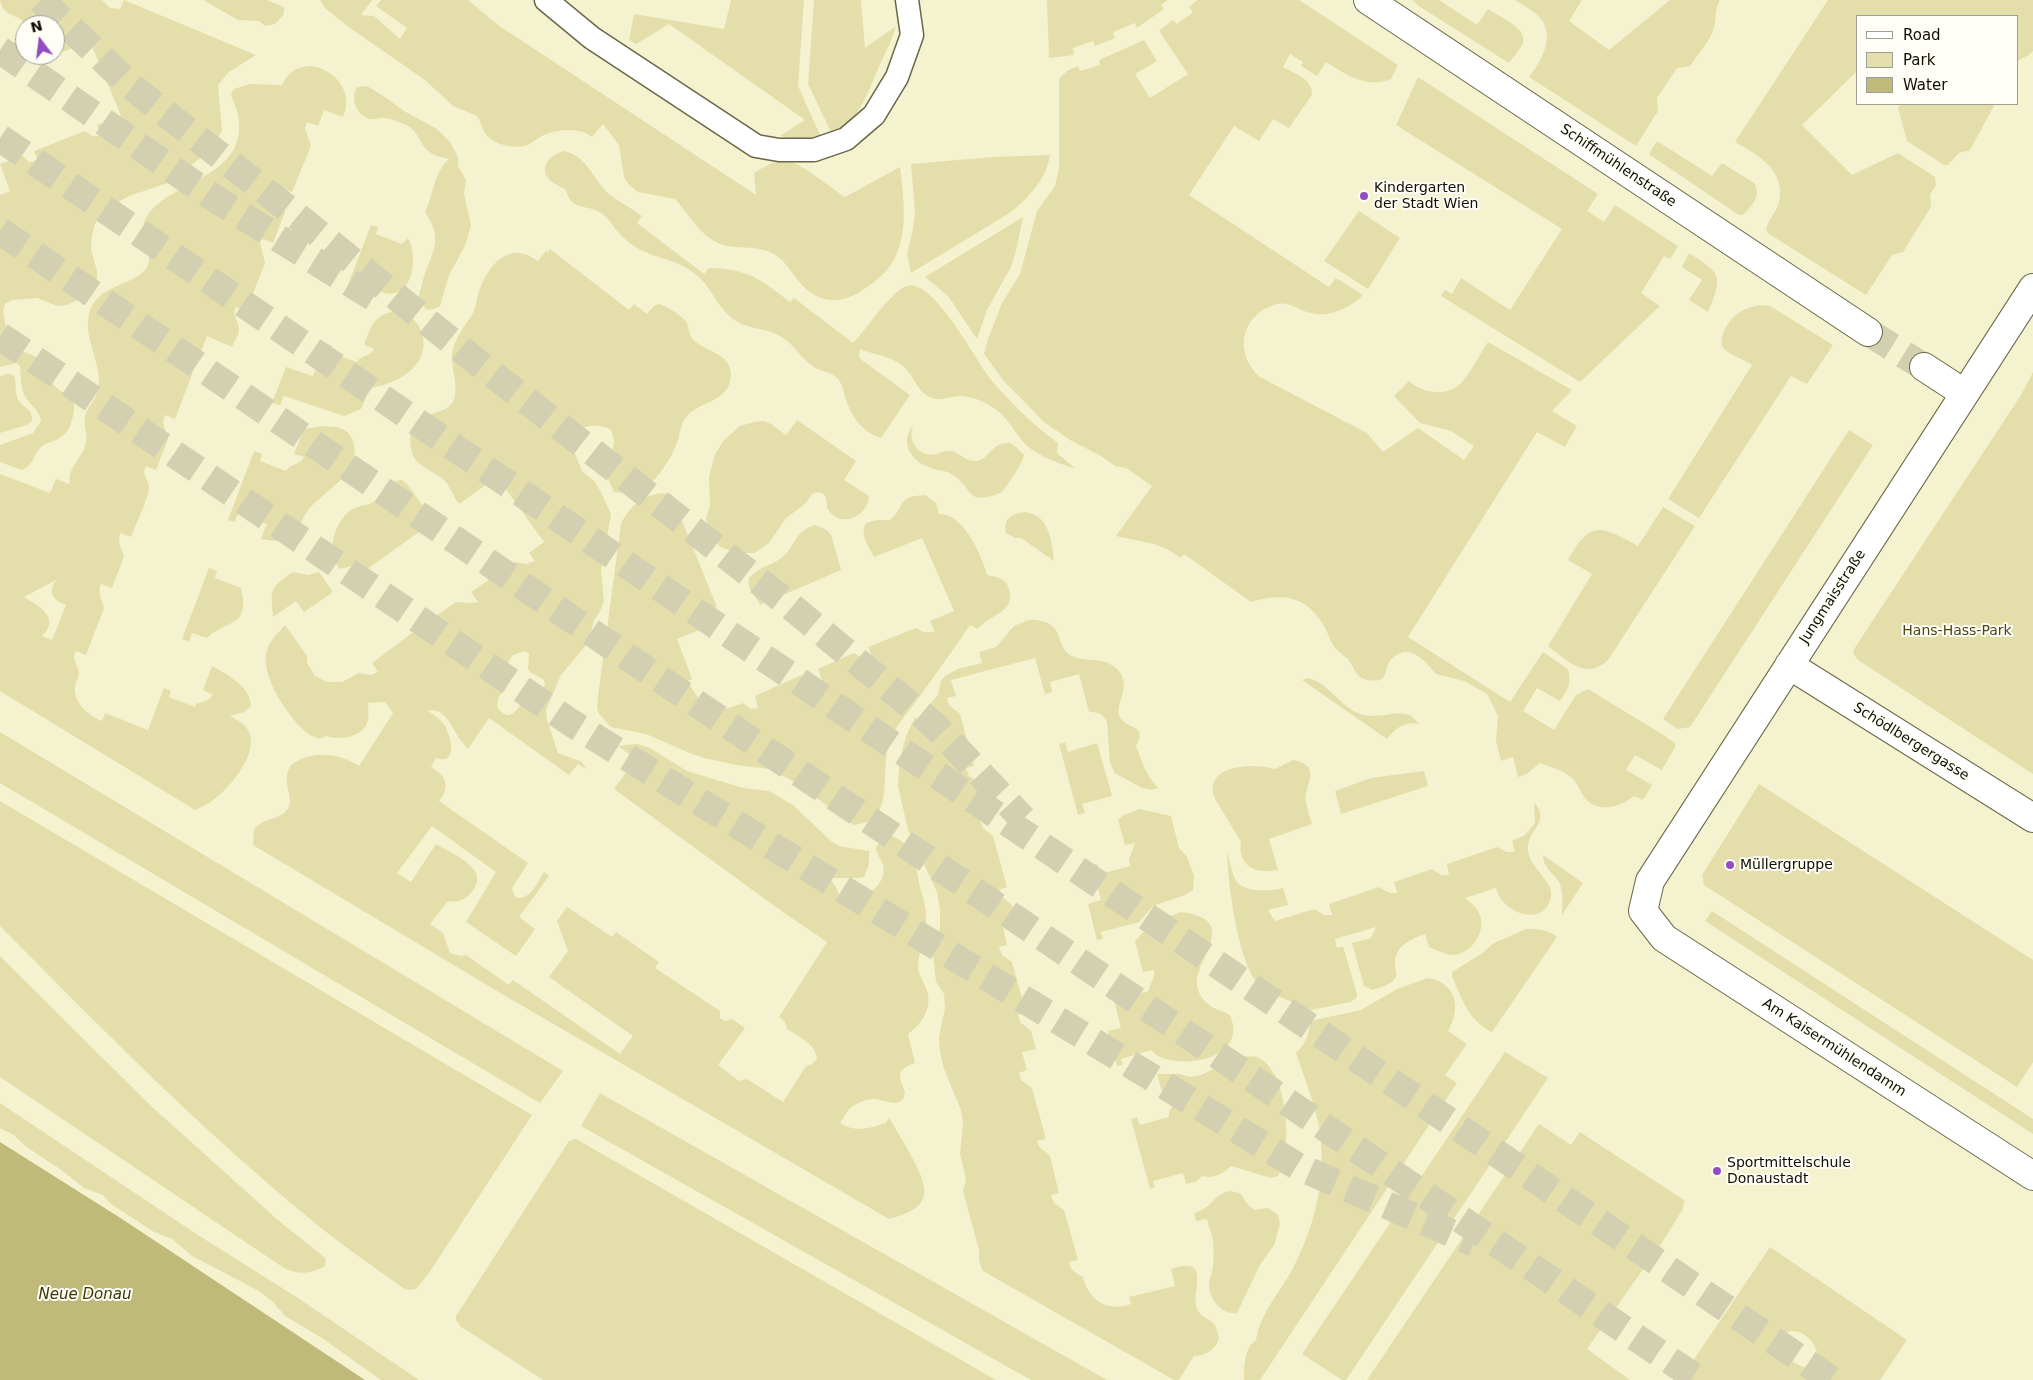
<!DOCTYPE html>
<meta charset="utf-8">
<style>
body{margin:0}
#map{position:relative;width:2033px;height:1380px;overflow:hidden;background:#f5f2cf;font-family:"DejaVu Sans",sans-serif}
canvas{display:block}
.legend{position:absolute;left:1856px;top:15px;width:162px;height:90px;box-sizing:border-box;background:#fefef7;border:1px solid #9e9e95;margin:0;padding:6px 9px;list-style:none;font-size:15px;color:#0f0e03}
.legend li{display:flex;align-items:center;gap:10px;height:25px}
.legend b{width:25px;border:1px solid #9e9e95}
.north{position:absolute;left:15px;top:15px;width:50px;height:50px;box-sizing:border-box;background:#fefef7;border:1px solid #9e9e95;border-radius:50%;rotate:345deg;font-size:14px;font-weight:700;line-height:20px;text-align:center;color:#0f0e03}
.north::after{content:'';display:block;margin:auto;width:18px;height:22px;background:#934dc0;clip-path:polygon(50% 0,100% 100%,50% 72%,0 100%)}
</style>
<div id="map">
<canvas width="2033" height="1380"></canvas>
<ul class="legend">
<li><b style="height:6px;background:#fff"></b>Road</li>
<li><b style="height:14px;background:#e4dfaa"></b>Park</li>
<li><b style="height:14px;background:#c0ba7a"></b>Water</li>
</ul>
<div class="north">N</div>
</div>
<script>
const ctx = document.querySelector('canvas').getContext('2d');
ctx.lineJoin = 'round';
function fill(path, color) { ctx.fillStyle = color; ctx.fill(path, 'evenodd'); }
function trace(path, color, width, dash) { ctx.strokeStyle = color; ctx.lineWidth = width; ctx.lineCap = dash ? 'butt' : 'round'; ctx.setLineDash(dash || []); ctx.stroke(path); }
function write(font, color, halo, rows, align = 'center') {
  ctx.font = font + ' "DejaVu Sans",sans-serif'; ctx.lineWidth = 4; ctx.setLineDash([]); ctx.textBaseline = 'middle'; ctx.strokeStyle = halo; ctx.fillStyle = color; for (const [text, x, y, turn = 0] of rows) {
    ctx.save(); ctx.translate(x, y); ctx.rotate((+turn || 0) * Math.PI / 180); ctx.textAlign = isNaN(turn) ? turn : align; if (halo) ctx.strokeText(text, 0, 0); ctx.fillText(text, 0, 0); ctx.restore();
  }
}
const green = new Path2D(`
 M0,0H102L110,8L120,9L124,0L256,55L229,72L218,85L222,131L212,148L171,182L129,196L104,210L95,224L92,235L91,249L97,271V279L90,288L78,300L67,305L57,306L37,298L12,300L5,304L3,311L6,327L4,335L0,337V195L10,191L0,164L23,156L29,162L38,161L34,151L85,131L92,136H101L97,125L121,116L90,41L39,61L37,55H55V25H26C17,12 4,19 0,0Z
 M203,0H267L284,7V14L275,24L265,26L259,21L238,20Z
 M320,0H372L361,15L374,16L400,39L407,28L376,6L381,0H468L498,25L756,195L754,173C765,166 774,160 788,161C799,162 834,190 845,197L900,167C904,200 910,242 887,270C881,277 872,284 864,289C853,298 835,303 821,298C795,288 792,263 772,253C759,247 748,248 735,247C704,245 693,219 675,199L638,192L629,185L624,177L619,145L603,124L592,137C580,127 558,129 544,135C537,138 532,144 524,146C512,149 492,144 485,133C482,128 480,121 477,116L453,106L425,80L347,26L325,8Z
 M731,0H804L798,86L821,137L791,139L780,136L805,120L669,24L636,44L629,40L634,14L724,29Z
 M814,0H861L865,48L896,26C892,41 884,55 878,69C865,98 861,118 832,134L808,84Z
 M1047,0H1168L1161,5L1164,9L1137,28L1135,23L1113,32L1115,38L1095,46L1093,41L1073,48L1074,55L1049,58Z
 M1197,0H1299L1398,65L1391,79C1367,89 1346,75 1326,62L1317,76L1301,66L1303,62L1290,54L1283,67C1295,74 1313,79 1312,95L1289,128L1273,119L1259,141L1234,126L1189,195L1329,287L1336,278L1363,295C1350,308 1329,318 1310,313C1297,310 1289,300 1274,305C1240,315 1234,355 1260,377L1367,433L1383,452L1418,428L1464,460L1474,446L1451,431L1420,423L1394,396L1409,381C1423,394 1449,397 1462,382C1472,370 1480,354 1488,342L1572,390L1552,411L1577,426L1565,447L1537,432L1408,637L1510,702L1543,652L1568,669C1572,682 1568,690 1560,701L1537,688L1523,711L1554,730L1576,695L1588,689L1665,736L1675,743V747L1662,770L1635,755L1626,770L1652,785L1643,800L1634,796C1621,807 1598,814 1585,798C1580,792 1578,783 1572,778C1563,770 1551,767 1540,763L1527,774L1518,777L1513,757L1501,761L1496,741L1498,716L1487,694L1464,681L1436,674C1425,660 1407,640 1390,661C1386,666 1387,673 1383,678C1379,682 1369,681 1364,679C1354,675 1354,666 1348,659C1343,655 1338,652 1334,646C1329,640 1328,632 1324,626C1306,595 1282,593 1251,602L1184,554L1181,558L1167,549L1154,544L1116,536L1152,486L1126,468L1115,466L1101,456L1070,440L1044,422L1003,380L984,354L988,339L1002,303L1020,274L1037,211L1055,186L1059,168V79L1067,71L1078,66L1080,71L1100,65L1099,60L1144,40L1157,61L1135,74L1150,98L1188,74L1159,31L1173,20L1177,24L1193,12L1189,7Z
 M1413,0H1439L1477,25L1488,9C1498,16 1528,28 1523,43C1520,50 1513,57 1509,63L1417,5Z
 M1515,0H1582L1569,21L1609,50L1670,0H1720C1714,9 1717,18 1714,28C1710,41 1698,54 1690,66L1677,68L1657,98L1658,111L1636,146L1529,77C1541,62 1555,37 1541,19C1534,11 1523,5 1515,0Z
 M1828,0H2033V51C2029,57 2021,57 2017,62V16H1857V71L1802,125L1852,175L1898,153L1935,177L1936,185L1930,195L1931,207L1903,252L1892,255L1866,295L1769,234L1766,230C1768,219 1777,212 1779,202C1786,170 1758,155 1735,142Z
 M311,66C336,70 354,92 343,117L324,110L318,126L307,122L305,128L311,146L292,192L281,188L280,194L285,212L273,243L262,239L260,242L265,263L246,311L236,307C231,316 240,321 239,331C238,336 234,342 232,347L207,336L201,352L190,348L189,358L193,372L175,419L165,415C160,424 167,430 168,439L156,470L146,466C141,475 149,479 149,488C148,499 135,526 131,537L121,533C116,542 122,548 124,557L112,588L101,584C97,592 102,599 104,608L86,655L76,651C71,660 79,665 79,674C79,678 76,681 75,685C72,702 89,716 102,721L105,713L148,730L164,688L171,691L169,697L195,707L196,704L208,700L213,695L203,690L212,666C227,674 251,687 251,706L244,712L230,716C237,720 244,723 248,730C261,752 229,789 212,801C207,805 200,807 195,810L0,691V474L50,493L56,479L70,484C67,467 82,459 86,443C88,434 83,426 85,417C86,409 94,402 97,393C106,365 79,337 91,308C101,286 127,286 143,272C161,257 133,238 147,216C171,180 242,179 239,123C239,113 234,104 231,94L234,89L250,84L282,85C289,71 296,67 311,66ZM56,580C48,593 52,600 66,605L52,640L42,636C61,618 39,606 24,597Z
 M1418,77L1598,194L1587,211L1604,222L1615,205L1678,246L1670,259L1664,256L1641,293L1660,306L1580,382L1441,296L1445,290L1452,294L1461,278L1510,310L1562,229L1396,125Z
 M367,86L385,97L404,111L437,129L450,142L458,157V166L466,180L464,194L471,225L465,246L449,275L440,306L434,309L427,310L419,300C418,294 421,290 422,284C429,255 446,242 425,212C434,194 433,173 449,159C441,157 433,156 427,150C419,143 418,131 408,126C402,123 392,119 385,118C380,117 376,120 370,119C356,115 350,99 357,87Z
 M1901,104H1995L1970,150L1959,153L1948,165H1944L1907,141L1898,108Z
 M1657,141L1712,176L1722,163L1754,183C1762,195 1752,206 1743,215H1739L1650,155V152Z
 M563,151C586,154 593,180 610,195C620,203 632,208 642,216L637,223L704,274L709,268C749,269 760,279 790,302L794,298L853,343C866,330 891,291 907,286C933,277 977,363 992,381C1012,404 1033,425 1058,443L1057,453L1076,469C1056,462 1034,456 1020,438C1011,426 1005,415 992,407C983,401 971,396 960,396C950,396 939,402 930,397C917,392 913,374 903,366C891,356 874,355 860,349L859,358L910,395L881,438C862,432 851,416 845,397C843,390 842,382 836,377C829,371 819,371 812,366C799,356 792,341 776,334C763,328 748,329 736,321C717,309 712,286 694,273C678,260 657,259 639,249C632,245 624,239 618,232C612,225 609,218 601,213C585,203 572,212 566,190C560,186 553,184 548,178C539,166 552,154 563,151Z
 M1050,155C1046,180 1028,199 1008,214L911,273L907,254L913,229L915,212L911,164L993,157Z
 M1359,211L1400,238L1368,289L1324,261Z
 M1023,217L1016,251L1011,267L987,310L977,339L948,296L925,277Z
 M371,225L378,227L376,234L402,244L408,238C420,260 411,305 379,291L376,296L354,288L350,297L344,295Z
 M550,249L629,310L634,304L647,314L654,306L659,304C668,307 682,315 687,323C689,328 689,334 692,338C703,352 732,352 731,376C729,402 701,401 688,415C681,421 680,434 677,443C673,456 654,485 641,491C633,494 623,493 614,492C612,487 608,480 607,474C604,457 621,448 610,429C600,425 592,425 582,428L574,451L582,471L595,482L601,492L611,514L610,520L601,571L604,601L600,611L594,621L587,644L561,675L546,710L547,720L558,753L582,762L586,769L578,764L569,775L489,718L468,749C464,744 459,739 456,733C448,720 444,709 427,710C432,714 439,718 443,723C450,732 460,766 436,758L431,767C446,776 451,786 439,801L528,863L512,888L514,895L517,898C531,899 537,883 544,872L549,876L519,917L535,929L516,956L466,922L496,872L432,826L397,873L411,882L436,844C453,855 495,869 469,895C462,901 457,903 448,901L430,924L443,933L450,953L461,956L466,955L509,985L513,980L620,1054L633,1036L549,977L568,951L557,921L567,907L612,937L616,932L659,962L655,968L720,1011V1018L725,1021L732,1019L745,1028L718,1065L739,1081L747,1079L783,1102L806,1066L812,1064L817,1059C815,1043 799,1037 787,1029L785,1022L779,1017L827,942L780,910L614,789L636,759L618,746L637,744L650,748L687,771L743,788L769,791L793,805L832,842L839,846L869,851V864L864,877L857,878H830L837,889L840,900L845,904C861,899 888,887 883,865C881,859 876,854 876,847L881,839L892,836C914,844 916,867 920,887C923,898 927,909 926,921C925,936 919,951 918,966C918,974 923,981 926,988C934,1006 922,1024 908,1034L915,1063C895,1070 899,1076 905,1092C903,1111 885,1099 873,1099C867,1099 860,1102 854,1105C848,1108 844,1118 840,1123C854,1133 871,1128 886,1123L889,1118C898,1132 906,1146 914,1161C932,1195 928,1209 889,1219L502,994L253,845L254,829C264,818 277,820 285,812C295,803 287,792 287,782C286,776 288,771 290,766C310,749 339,753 359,766L393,713L385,702L368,703C368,709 370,717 367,723C362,737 339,741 327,736L320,739C315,737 310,736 306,732C288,717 259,675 267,650C270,640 278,633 285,625L307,656V663L315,676L327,682H342L359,673L371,675L378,672L372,663L412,633L434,632L426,623L456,602L470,603L478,602L471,592L515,562L526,564L535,561L529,553L544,542L497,477L459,504C452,495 450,485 443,479C431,469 413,466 411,448C405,406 448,420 454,399C458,385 452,372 452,358C452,341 465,326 473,313C476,307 477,298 479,291C489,264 509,240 538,261L546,251L548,252ZM525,651L529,654L528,669L530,672L544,680L545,685C541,693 537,692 530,696C519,702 512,728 497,707L499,696C518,682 499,671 513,655Z
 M1689,253C1722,274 1723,276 1708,312L1689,300L1702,280L1682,267Z
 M1759,305L1770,306L1833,345L1807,384L1791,376L1699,518L1668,499L1752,365C1745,360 1729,354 1724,349C1716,339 1729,320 1737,314C1744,309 1751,307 1759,305Z
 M399,311C420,316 431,344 418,362C407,378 387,385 370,388L361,409L344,416L284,396L280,405L272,403L286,367L313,376L326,343L332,346L331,353L357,362C360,355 370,357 374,349L364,345C372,325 374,313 399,311Z
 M15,350C29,352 46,359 50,374C52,380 52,384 57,388C62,393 69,395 74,399C75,412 72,431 60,438C54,442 47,442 42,446C33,454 34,465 22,470L0,462V445L33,433L41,421C39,410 32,407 26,398C20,389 21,377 20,366L16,363L0,367V352Z
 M2033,372V774L1858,660L1853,653L1854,649L2021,395Z
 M8,373L14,376C17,384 14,394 19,401C26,409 32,408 32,421L27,425L0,433V377Z
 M797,420L856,461L844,480L869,496C869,511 850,525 836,517C832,515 829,511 827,508C827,497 825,491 813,493L805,504L786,518L769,543L754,553H738L720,547L709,533L706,518L710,505L709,477L715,454L724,440L740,426L754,422L764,421L771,424L786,435Z
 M914,424C906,439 918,458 936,454C941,453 945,450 951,451C960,453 966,462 976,461C990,459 991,442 1010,443L1016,447L1024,455C1023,463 1008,484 1002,492C966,507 975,490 953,475C947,470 938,471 931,468C910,461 899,442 914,424Z
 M323,426C335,427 346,426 352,439C365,470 327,489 309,509C301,518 299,533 288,539C280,543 269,540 261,539L267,524L238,513L235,522L228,520L254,451L262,454L260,461L286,471C290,463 300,466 304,457L294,454L304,429Z
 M1849,430L1873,445L1694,721L1690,727L1678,729L1663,719Z
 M402,480L407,484L434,521L359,575L352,566L340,569C325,552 334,523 351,510C358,505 368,506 376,501C387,494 386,481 402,480Z
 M661,493L671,494L717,607L709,610L715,624L677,639L692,679L688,681C701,707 713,716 743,703L751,709L758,708L755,696L804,674L814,681H822L818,669L854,653L864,659H873L868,647L916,628L923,632H935L930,621L954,611L922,538L874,557C869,546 859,535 866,523L877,520H890C907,506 894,497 925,495L936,503L939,514C963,512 982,556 987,575C997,577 1006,578 1009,589C1016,613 989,614 978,629L970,625C953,650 935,675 917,700C907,714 894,727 889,744C879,775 897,821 854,825L793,781L769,769L736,765L704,758L692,754L646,734L611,727L599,714L597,708L598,696L621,524C629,506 641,497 661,493Z
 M1663,507L1695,526L1608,660C1586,681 1566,660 1548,646L1592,574L1568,560C1591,518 1602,527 1638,546Z
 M1025,512C1029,513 1034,514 1037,516C1050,524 1053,547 1054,561L1021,538H1015L1006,533C1003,518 1012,514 1025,512Z
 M815,525L827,530L831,535L841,570L760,605C756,595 746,590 749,578C758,567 774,565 784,556C796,544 795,531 815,525Z
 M209,568L217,571L215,578L241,588C250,629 228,618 207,638L192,633L189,642L182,639Z
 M293,572L308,575L319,572L333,592L304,612L296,601L273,617C271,589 268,589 293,572Z
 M1029,620C1068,619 1053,647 1072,656C1087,663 1109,655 1121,674C1131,691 1110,709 1123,721C1128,726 1134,726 1139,731L1140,737L1136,746C1142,762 1146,775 1158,788L1152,790L1142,788L1115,773L1110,763L1107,722C1103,714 1098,712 1089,712L1079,674L1050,682L1052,692L1045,694L1035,658L951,680L956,696L947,698C949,708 954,708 960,714L974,766L966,768L969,776L979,783L988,818L980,821L983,828L993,836L1007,887L999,890L1002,897L1012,905L1017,923L1003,927L1007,945L999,947L1002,955L1012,962L1026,1013L1018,1015L1020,1022L1031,1031L1036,1049L1022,1052L1027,1070L1019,1073L1021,1080L1032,1088L1046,1139L1037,1141C1039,1150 1045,1150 1050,1156L1059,1193L1051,1195L1054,1203L1064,1210L1078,1260L1069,1262C1071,1271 1076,1273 1083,1277C1089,1301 1107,1312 1131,1304L1129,1297L1175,1286L1171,1269C1215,1254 1188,1296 1198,1311C1207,1323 1215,1316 1219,1338C1216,1349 1206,1356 1194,1356L1179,1380H1174L983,1271L979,1261V1250L963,1191L966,1179L960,1154L963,1123L961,1110L944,1069L940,1052L939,1037L945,1008L944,994L936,982L933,955L940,927V910L937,892L908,830L898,786L899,768L902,751L906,736L915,717L926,724L925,713L928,706L938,695L941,680L945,676L958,669L982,663L979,652L996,647L1014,626Z
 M1308,678C1330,683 1339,707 1361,714C1377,720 1398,709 1411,716C1414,718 1417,722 1419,724C1405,721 1396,728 1387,739L1302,680Z
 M0,732L563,1071L540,1103L0,783Z
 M1065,742L1068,752L1097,743L1112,796L1082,804L1085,813L1078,815L1059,744Z
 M1293,760C1324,766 1304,785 1306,801C1307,809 1310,817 1312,824L1269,839L1278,870C1257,874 1237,867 1241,842L1215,799C1201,765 1253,762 1275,769Z
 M1424,771L1428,786L1341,814L1335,791L1371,778Z
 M1759,784L2033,960V1062L2017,1087L1704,885L1702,875Z
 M0,801L532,1115L429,1273L416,1289L408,1290L403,1288C374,1267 343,1246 315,1223C203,1132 101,1028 0,926Z
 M1534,802C1552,823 1526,830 1528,850C1530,869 1554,881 1551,897C1545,928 1502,914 1496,888L1465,898C1472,903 1479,909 1481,919C1484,936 1469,955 1452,955C1444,954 1436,950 1429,947L1425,934C1410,939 1394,947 1395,965C1395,969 1397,973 1396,977C1392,985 1379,988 1372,990L1364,986L1352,943L1371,938L1376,927L1335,939L1337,948L1343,946L1357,994V997L1351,1002L1311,1010L1263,990C1238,969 1228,884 1227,852C1230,860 1232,876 1237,882C1247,893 1271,891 1283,888L1288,905L1268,910L1275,921L1314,909L1324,915H1332L1329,904L1379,887L1390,893H1397L1394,882L1432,869L1442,875H1449L1447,864L1497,847L1507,852H1515L1512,841L1525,835L1535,823Z
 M1140,809L1171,816L1179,848L1187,857L1194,876L1193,890L1185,895L1153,906L1139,922L1101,932L1103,939L1097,940L1088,904L1101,900L1092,865L1097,864L1100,874L1130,866L1129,859L1135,843L1125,845L1118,820L1124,815Z
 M1543,855L1583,883L1562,915C1562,904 1564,892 1559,882C1553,872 1543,868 1543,855Z
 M1712,911L2033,1119V1134L1705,921Z
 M1181,912C1236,919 1203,950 1197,979C1196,986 1199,995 1204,1000C1211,1009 1221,1010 1230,1015C1248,1057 1189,1069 1160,1057C1157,1056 1154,1053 1151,1050L1121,1059L1123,1065L1117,1066L1108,1031L1121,1028L1112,992L1117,990L1119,999L1149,991C1149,983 1156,977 1154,970L1143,972L1135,941L1152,923Z
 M1526,929C1538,929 1547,929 1557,937L1492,1032C1467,1020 1463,999 1452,977V972L1481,954L1494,943Z
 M0,956L150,1105L279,1221L323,1256L326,1259L325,1266C311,1274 299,1275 284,1268L0,1077Z
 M1428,978C1457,983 1461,1009 1448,1031L1467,1044L1445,1075L1457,1083L1260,1380H1244C1244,1367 1244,1348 1256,1340C1260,1313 1282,1290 1294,1266C1316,1224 1327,1173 1319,1126C1314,1101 1304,1077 1296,1053C1305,1045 1310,1033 1310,1021L1361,1010L1397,989Z
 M1505,1052L1548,1078L1346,1380H1342L1302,1354Z
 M1245,1056C1249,1057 1253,1056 1257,1057C1289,1070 1293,1151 1278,1176L1271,1178L1231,1166C1223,1174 1214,1179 1202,1176L1197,1181L1186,1184L1183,1173L1153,1181L1155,1187L1150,1189L1131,1119L1137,1117L1140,1125L1169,1117V1112L1175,1102L1174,1097L1164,1099L1157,1074H1179L1190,1077L1201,1075L1234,1059Z
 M600,1093L1107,1380H1031L581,1126Z
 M0,1103L198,1235L298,1298L419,1380H381L322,1338L285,1316L273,1302L259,1291L192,1256L172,1239L154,1232L111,1204L103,1195L84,1188L60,1169L25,1146L14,1135L0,1128Z
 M1539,1124L1571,1145L1580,1132L1684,1200L1683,1209L1663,1241L1587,1349L1630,1380H1367Z
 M576,1139L996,1380H543L460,1326L456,1320V1316L569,1141Z
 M1229,1191L1240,1193L1248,1205L1255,1210L1268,1208L1278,1215L1280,1224L1274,1245L1260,1265L1237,1313C1221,1315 1209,1299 1209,1283C1209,1280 1211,1276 1212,1272C1214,1262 1214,1251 1213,1241C1212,1233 1208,1226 1207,1219L1196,1221L1194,1213C1213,1208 1212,1195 1229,1191Z
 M1770,1247L1907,1340L1880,1380H1680ZM1791,1331C1809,1331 1822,1350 1817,1368C1806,1372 1784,1358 1778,1348C1776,1344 1777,1340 1778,1336Z`);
const water = new Path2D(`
 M0,1142L122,1219L365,1380H0Z`);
const minorTunnel = new Path2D(`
 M1868,332L1924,367`);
const motorwayTunnel = new Path2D(`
 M41,0L132,87L292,212L477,362L782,599L934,725L1023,819
 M0,50L214,198L376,299
 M0,138L677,599L1832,1380
 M0,231L635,662L1699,1380
 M0,336L570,722L695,799L1297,1166L1474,1243`);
const service = new Path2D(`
 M546,0L592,38L756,146L779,150H814L846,139L874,115L897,77L912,35L907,0`);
const minor = new Path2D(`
 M1368,0L1868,332
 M2033,288L1650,881L1643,911L1664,938L2033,1176
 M1924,367L1964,393
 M1789,665L2033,818`);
const markers = [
 [1364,196,5,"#934dc0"],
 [1730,865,5,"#934dc0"],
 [1717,1171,5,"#934dc0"]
];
const streetNames = [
 ["Schiffmühlenstraße",1618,166,34],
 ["Jungmaisstraße",1833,597,-57],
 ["Schödlbergergasse",1911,742,32],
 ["Am Kaisermühlendamm",1834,1048,33]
];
const poiNames = [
 ["Kindergarten",1374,188],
 ["der Stadt Wien",1374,204],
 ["Müllergruppe",1740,865],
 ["Sportmittelschule",1727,1163],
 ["Donaustadt",1727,1179]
];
const parkNames = [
 ["Hans-Hass-Park",1957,631]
];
const waterNames = [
 ["Neue Donau",85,1295]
];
fill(green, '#e4dfaa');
fill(water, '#c0ba7a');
trace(minorTunnel, '#d2d0b0', 28, [28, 14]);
trace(motorwayTunnel, '#d2d0b0', 28, [28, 14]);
trace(service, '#6a6747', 25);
trace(minor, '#6a6747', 30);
trace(service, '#fff', 22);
trace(minor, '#fff', 28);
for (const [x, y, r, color] of markers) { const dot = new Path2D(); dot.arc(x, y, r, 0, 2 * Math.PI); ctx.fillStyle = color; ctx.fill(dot); trace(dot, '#fefef7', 2); }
write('14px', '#0f0e03', '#fefef7', streetNames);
write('14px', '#0f0e03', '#fefef7', poiNames, 'left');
write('14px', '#4c4615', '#fefef7', parkNames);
write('italic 15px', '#3c3702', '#fefef7', waterNames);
</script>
